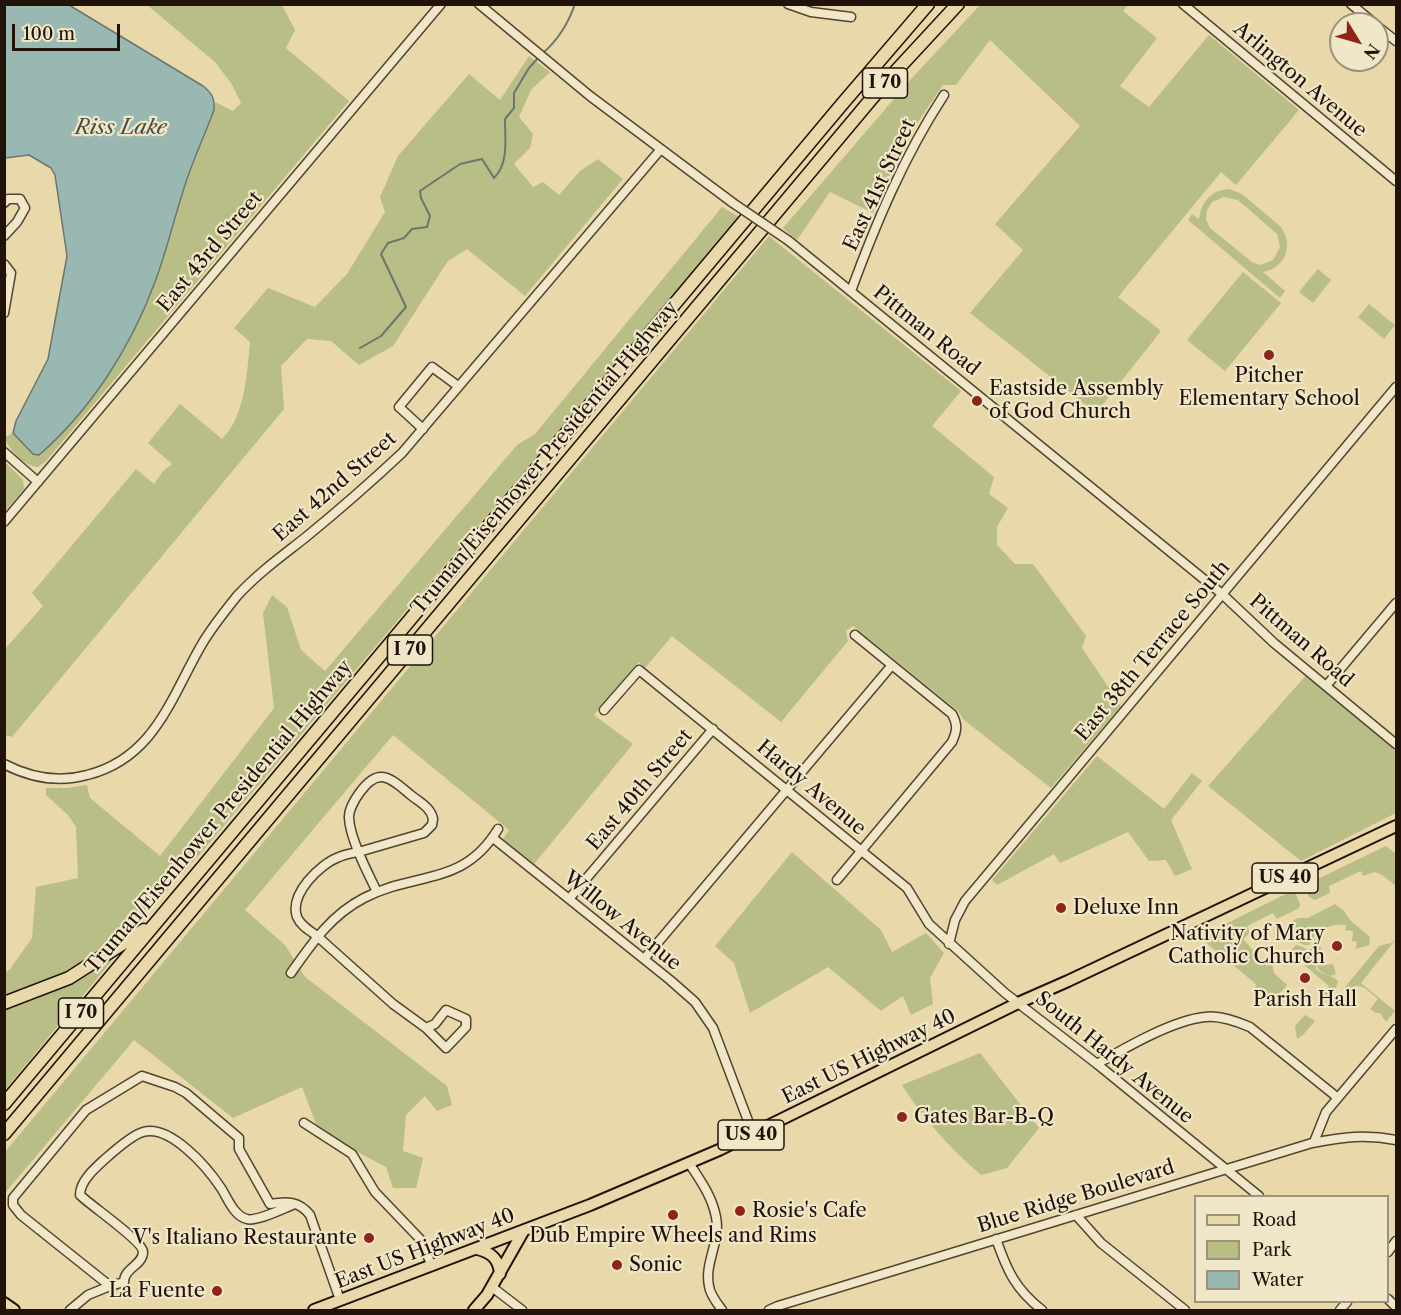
<!DOCTYPE html>
<style>
body{margin:0}
#map{position:relative;width:1401px;height:1315px;overflow:hidden;background:#e8d8aa;font-family:"Libre Caslon Text",serif}
canvas{display:block}
.frame{position:absolute;inset:0;border:6px solid #211309;pointer-events:none}
.legend{position:absolute;left:1194px;top:1195px;width:195px;height:108px;box-sizing:border-box;background:#f0e6c8;border:2px solid #9d927c;margin:0;padding:8px 10px;list-style:none;font-size:18px;color:#211309}
.legend li{display:flex;align-items:center;gap:12px;height:30px}
.legend b{width:30px;border:2px solid #9d927c}
.north{position:absolute;left:1329px;top:12px;width:60px;height:60px;box-sizing:border-box;background:#f0e6c8;border:2px solid #9d927c;border-radius:50%;rotate:127deg;font-size:16px;font-weight:700;line-height:24px;text-align:center;color:#211309}
.north::after{content:'';display:block;margin:auto;width:21px;height:27px;background:#8f2418;clip-path:polygon(50% 0,100% 100%,50% 72%,0 100%)}
.scale{position:absolute;left:12px;top:24px;width:108px;height:27px;box-sizing:border-box;border:3px solid #211309;border-top:0;padding-left:8px;font-size:18px;line-height:21px;white-space:nowrap;color:#211309;-webkit-text-stroke:4px #f0e6c8;paint-order:stroke}
</style>
<div id="map">
<canvas width="1401" height="1315"></canvas>
<div class="frame"></div>
<ul class="legend">
<li><b style="height:8px;background:#e8d8aa"></b>Road</li>
<li><b style="height:16px;background:#b9be86"></b>Park</li>
<li><b style="height:16px;background:#9ab8b2"></b>Water</li>
</ul>
<div class="north">N</div>
<div class="scale">100 m</div>
</div>
<script>
const ctx = document.querySelector('canvas').getContext('2d');
ctx.lineJoin = 'round';
function fill(path, color) { ctx.fillStyle = color; ctx.fill(path, 'evenodd'); }
function trace(path, color, width, dash) { ctx.strokeStyle = color; ctx.lineWidth = width; ctx.lineCap = dash ? 'butt' : 'round'; ctx.setLineDash(dash || []); ctx.stroke(path); }
function write(font, color, halo, rows, align = 'center') {
  ctx.font = font + ' "Libre Caslon Text",serif'; ctx.lineWidth = 4.5; ctx.setLineDash([]); ctx.textBaseline = 'middle'; ctx.strokeStyle = halo; ctx.fillStyle = color; for (const [text, x, y, turn = 0] of rows) {
    ctx.save(); ctx.translate(x, y); ctx.rotate((+turn || 0) * Math.PI / 180); ctx.textAlign = isNaN(turn) ? turn : align; if (halo) ctx.strokeText(text, 0, 0); ctx.fillText(text, 0, 0); ctx.restore();
  }
}
const green = new Path2D(`
 M147,5H282L295,30L286,48L349,101L46,461L38,467C26,467 7,449 5,437L13,433L33,454L54,441L85,406L126,347L155,283L187,180L214,110L215,102L233,111L241,103L231,83L215,62Z
 M980,5H1128L1123,11L1157,38L1120,86L1149,107L1209,35L1299,110L1236,185L1221,172L1118,297L1161,331L1096,413L970,313L1023,250L995,224L1080,126L990,40L956,85H943L905,141L873,213L830,192L797,240L783,228L912,78Z
 M529,56L550,72L531,90L519,117L533,134L530,148L514,164L533,187L543,182L559,195L580,171L598,159L623,179L525,296L467,249L448,261L393,346L359,365L331,341L307,339L281,366L284,409L12,737L5,735V649L43,606L32,593L136,469L154,484L163,471L172,464L148,443L180,404L222,439C245,417 247,373 250,342L234,328L268,288L315,307L347,274L385,212L380,197L398,156L469,74L500,100Z
 M1229,189L1242,194L1281,227C1294,246 1285,268 1263,272L1285,291L1280,298L1188,220L1192,214L1199,219C1201,202 1211,190 1229,189ZM1224,197L1238,200L1277,234L1280,247L1273,260L1261,265L1252,262L1210,228L1206,219L1207,210L1212,202Z
 M722,207L739,217L201,853C174,882 148,915 117,940C84,966 44,982 5,996V973L10,969L32,938L36,887L78,878L76,827L68,815L46,795V788H67L87,785L90,798L160,856L274,708L263,613L272,595L287,607L301,650L325,671L517,445L535,434Z
 M769,236L961,391L932,426L994,477L989,494L1008,508L997,527V545L1015,564H1033L1086,636L1082,648L1121,706L1051,788L964,720L958,711L853,626L846,631L848,641L781,722L672,636L645,668L639,662L594,715L633,744L534,864L503,839L509,830L393,735L245,910L285,945L305,977L447,1086L452,1105L437,1111L425,1096L406,1115L403,1151L423,1158L416,1188H393L386,1167L346,1146L316,1124L302,1087L233,1118L134,1040L5,1193V1152Z
 M1318,269L1331,280L1313,303L1299,292Z
 M1243,272L1281,303L1225,371L1187,340Z
 M1369,304L1395,325L1384,339L1358,317Z
 M5,462L23,480L24,489L5,511Z
 M1309,672L1396,751V813L1301,861L1208,786Z
 M1097,756L1164,809L1192,773L1202,781L1171,820L1192,869L1175,876L1166,860L1149,861L1128,832L1060,863L1054,854L997,885L992,880Z
 M1386,846L1396,854V886L1382,875L1375,872L1363,876L1361,871L1329,886L1330,893L1315,900L1309,897L1303,886Z
 M792,852L881,930L892,952L926,933L944,953L930,978L933,1004L911,1015L903,996L881,1011L828,967L750,1013L734,963L715,946Z
 M1294,890L1300,904L1299,908L1277,919L1273,913L1247,926L1250,933L1243,939L1267,966L1272,962L1274,973L1287,985L1275,999L1255,987L1256,984L1199,937Z
 M1335,904L1344,911L1350,920L1370,937L1369,945L1356,949L1357,942L1352,941L1353,931L1345,930L1346,925C1329,923 1316,930 1309,945H1304L1296,941L1303,934L1291,922L1298,918H1308Z
 M1314,938L1322,950L1317,954L1326,965L1333,964L1336,974L1331,976C1323,974 1318,971 1316,963V969C1323,976 1333,975 1338,981L1335,991L1327,1001L1320,997L1329,986L1289,952L1296,945C1306,947 1312,953 1317,960V957L1310,950Z
 M1396,939L1361,983L1395,1011L1386,1022L1380,1013H1376L1370,1009L1378,999C1368,991 1360,980 1348,990L1345,987L1379,946L1391,943Z
 M114,958L5,1090V1008C44,996 79,980 114,958Z
 M1305,1015L1315,1021L1303,1035L1297,1039L1295,1026Z
 M980,1053L1039,1128L1007,1168L981,1175C952,1150 923,1119 902,1085Z`);
const water = new Path2D(`
 M4,5H69L203,86C212,93 215,99 214,110C205,134 194,158 186,182C175,215 167,250 155,282C131,347 91,410 39,455L33,454L13,433L16,421L48,359L67,256L55,175L51,168L29,155L5,158Z`);
const stream = new Path2D(`
 M543,53C558,40 568,24 575,4
 M360,348L381,336L406,307L381,254L388,243L404,238L412,229L427,227L430,216L421,198L420,191L460,164L482,159L494,178C509,164 505,138 505,119L514,108V93L529,68L539,57`);
const minor = new Path2D(`
 M479,4L590,96L733,203
 M788,4L811,12L851,17
 M1183,4L1396,181
 M1351,4L1375,24
 M1377,26L1396,41
 M4,203L8,199H20L25,208L17,222L4,236
 M789,241L1222,594L1274,643L1396,744
 M4,264L11,273L4,313
 M851,291C876,223 904,156 944,95
 M423,429L399,407L432,367L458,386
 M4,452L38,482
 M4,522L441,4
 M1326,686L1396,603
 M604,710L639,670L907,888L929,924L1005,993L1097,1064L1259,1196
 M4,764C31,778 58,783 87,775C155,758 171,697 202,644C212,627 225,611 237,596C258,573 282,556 306,537C339,510 371,482 402,453L661,149
 M493,838L670,980L695,1002L713,1028L753,1134
 M837,880L952,742C957,731 958,725 952,714L855,635
 M377,892C368,873 350,839 349,818C348,806 367,777 381,777C392,777 403,789 412,796C421,803 431,808 433,819L432,825L424,833C404,839 383,845 362,851C354,853 346,854 339,857C320,864 289,894 297,917C301,926 309,930 317,936L393,1004L426,1028L446,1048L466,1027V1019L446,1010L435,1024L426,1028
 M569,899L713,729
 M949,944L955,920L965,901L1396,387
 M644,959L892,665
 M291,973C312,943 331,915 364,898C416,871 463,887 498,829
 M1097,1064C1125,1048 1173,1020 1205,1017C1220,1015 1236,1021 1250,1027L1338,1098
 M304,1123L352,1154L375,1192L420,1239L432,1266
 M1314,1142L1326,1112L1396,1029
 M689,1163C700,1180 712,1196 716,1217C721,1241 704,1263 709,1286C710,1295 717,1303 722,1310
 M1076,1215L1101,1243L1185,1310
 M996,1239C1007,1270 1015,1289 1042,1310
 M1388,1252L1396,1241
 M110,1286L124,1282C124,1268 143,1265 143,1252C143,1241 91,1206 80,1195C80,1181 95,1168 105,1159C114,1151 132,1135 143,1132C170,1124 207,1167 221,1188C228,1199 234,1216 247,1219C257,1222 284,1208 295,1204
 M492,1287L522,1310
 M1388,1299L1396,1307
 M70,1310L88,1295L110,1286L21,1215L13,1205V1198L86,1110L142,1076L175,1087L186,1093L239,1138V1149L270,1204C287,1201 299,1201 310,1215L340,1300
 M769,1310L778,1306L1312,1143C1343,1137 1365,1134 1396,1140
 M1340,1310L1347,1302`);
const major = new Path2D(`
 M477,1249C491,1252 499,1259 500,1274
 M4,1303L14,1310
 M314,1310L590,1205L719,1150L1018,1003L1068,981L1396,826
 M474,1310L487,1295L524,1230`);
const highway = new Path2D(`
 M4,1003L69,978L144,930
 M4,1104L843,103L928,4
 M4,1134L883,85L958,4`);
const minorBridge = new Path2D(`
 M733,203L789,241`);
const markers = [
 [1269,355,6,"#8f2418"],
 [977,401,6,"#8f2418"],
 [1061,908,6,"#8f2418"],
 [1337,946,6,"#8f2418"],
 [1305,978,6,"#8f2418"],
 [902,1117,6,"#8f2418"],
 [740,1211,6,"#8f2418"],
 [673,1215,6,"#8f2418"],
 [369,1238,6,"#8f2418"],
 [617,1265,6,"#8f2418"],
 [217,1291,6,"#8f2418"]
];
const shields = [
 [885,83,45],
 [410,650,45],
 [1285,878,66],
 [81,1013,45],
 [751,1135,66]
];
const shieldNames = [
 ["I 70",885,83],
 ["I 70",410,650],
 ["US 40",1285,878],
 ["I 70",81,1013],
 ["US 40",751,1135]
];
const streetNames = [
 ["Arlington Avenue",1300,80,40],
 ["East 41st Street",880,185,-65],
 ["East 43rd Street",210,252,-50],
 ["Pittman Road",926,331,39],
 ["Truman/Eisenhower Presidential Highway",545,458,-50],
 ["East 42nd Street",335,487,-41],
 ["Pittman Road",1301,641,41],
 ["East 38th Terrace South",1153,651,-50],
 ["Hardy Avenue",811,788,40],
 ["East 40th Street",640,790,-50],
 ["Truman/Eisenhower Presidential Highway",219,817,-50],
 ["Willow Avenue",622,921,39],
 ["East US Highway 40",869,1057,-26],
 ["South Hardy Avenue",1114,1058,39],
 ["Blue Ridge Boulevard",1076,1197,-17],
 ["East US Highway 40",425,1249,-21]
];
const poiNames = [
 ["Pitcher",1269,376,"center"],
 ["Elementary School",1269,399,"center"],
 ["Eastside Assembly",989,389],
 ["of God Church",989,412],
 ["Deluxe Inn",1073,908],
 ["Nativity of Mary",1325,934,"right"],
 ["Catholic Church",1325,957,"right"],
 ["Parish Hall",1305,1000,"center"],
 ["Gates Bar-B-Q",914,1117],
 ["Rosie's Cafe",752,1211],
 ["Dub Empire Wheels and Rims",673,1236,"center"],
 ["V's Italiano Restaurante",357,1238,"right"],
 ["Sonic",629,1265],
 ["La Fuente",205,1291,"right"]
];
const waterNames = [
 ["Riss Lake",121,128]
];
fill(green, '#b9be86');
fill(water, '#9ab8b2');
trace(water, '#6a766e', 1.5);
trace(stream, '#6a766e', 2);
trace(minor, '#534431', 11);
trace(major, '#211309', 14);
trace(highway, '#211309', 15);
trace(minor, '#f0e6c8', 8);
trace(major, '#e8d8aa', 10);
trace(highway, '#e8d8aa', 12);
trace(minorBridge, '#534431', 11, []);
trace(minorBridge, '#f0e6c8', 8);
for (const [x, y, r, color] of markers) { const dot = new Path2D(); dot.arc(x, y, r, 0, 2 * Math.PI); ctx.fillStyle = color; ctx.fill(dot); trace(dot, '#f0e6c8', 2); }
for (const [x, y, w] of shields) { const box = new Path2D(); box.roundRect(x - w / 2, y - 15, w, 30, 4.5); ctx.fillStyle = '#f0e6c8'; ctx.fill(box); trace(box, '#211309', 1.5); }
write('bold 18px', '#211309', null, shieldNames);
write('20px', '#211309', '#f0e6c8', streetNames);
write('20px', '#211309', '#f0e6c8', poiNames, 'left');
write('italic 21px', '#4b4d44', '#f0e6c8', waterNames);
</script>
